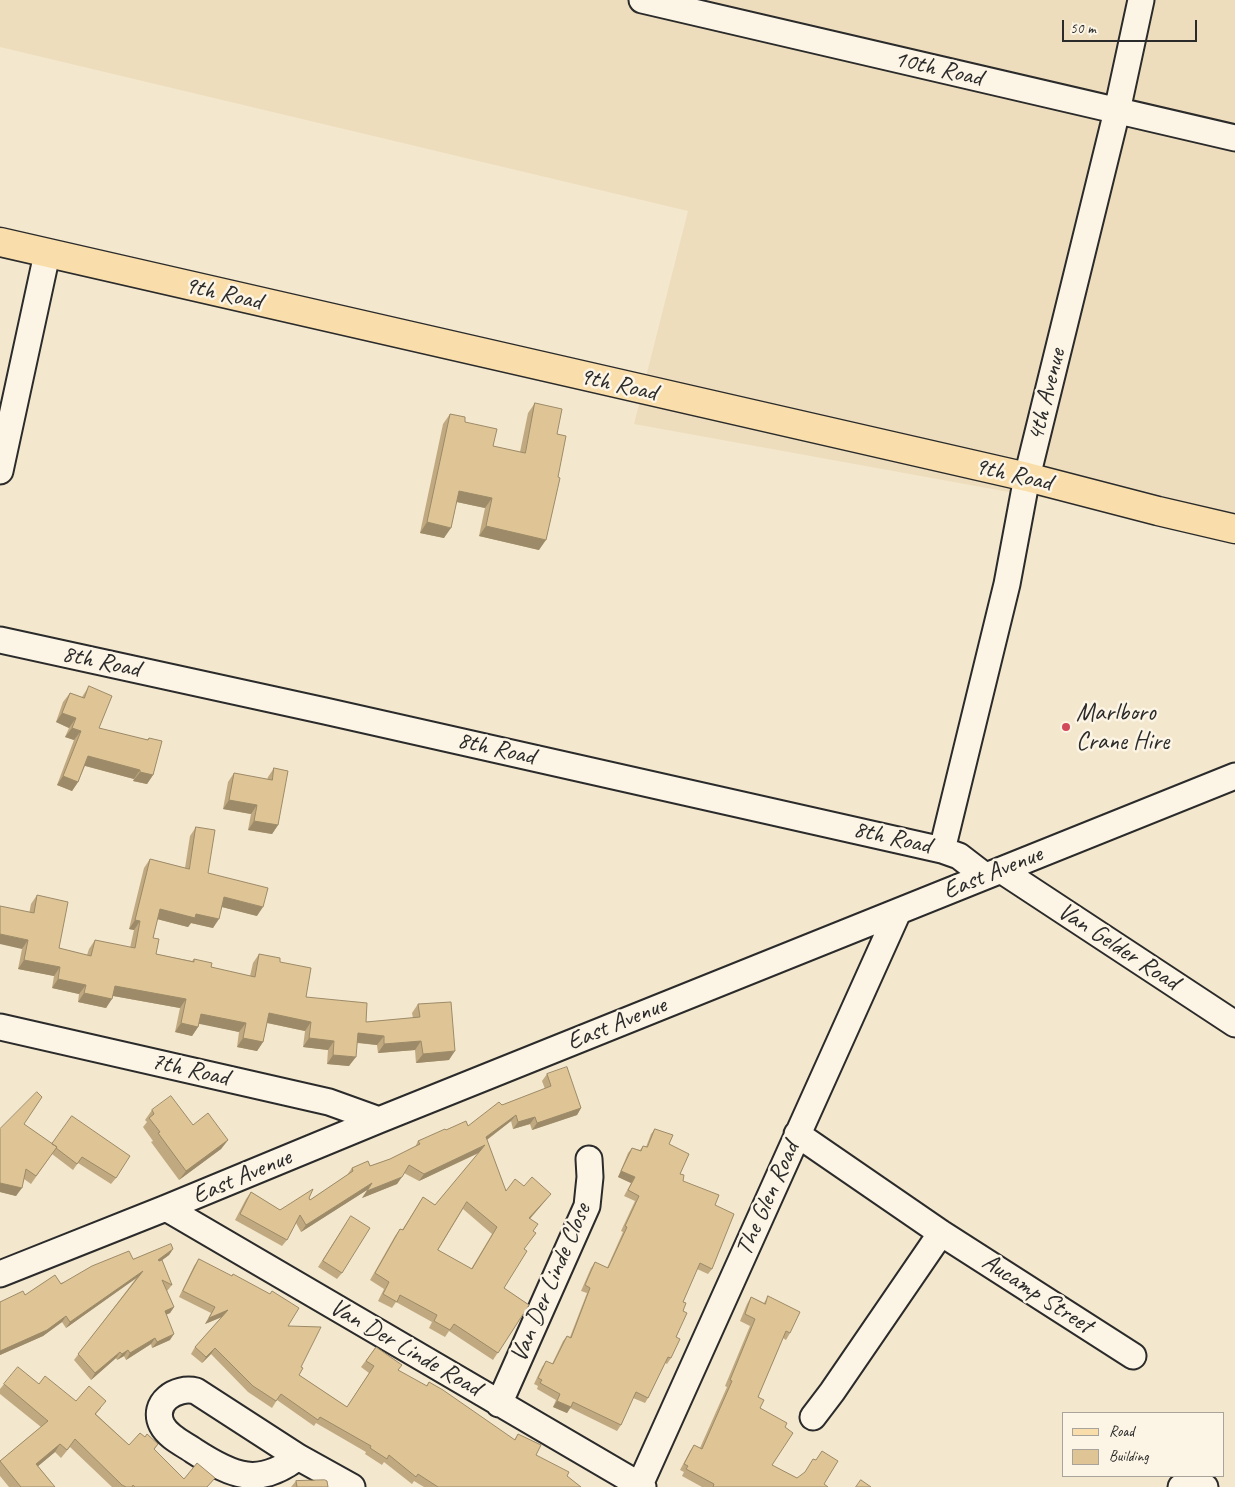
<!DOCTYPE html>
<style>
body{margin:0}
#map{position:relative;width:1235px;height:1487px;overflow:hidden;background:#f3e7cd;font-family:Caveat,sans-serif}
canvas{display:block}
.legend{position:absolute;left:1062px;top:1412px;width:162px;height:65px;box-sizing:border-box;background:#fcf5e5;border:1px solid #a8a49b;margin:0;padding:6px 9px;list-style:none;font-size:15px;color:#2b2b2b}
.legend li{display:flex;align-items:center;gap:10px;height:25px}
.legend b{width:25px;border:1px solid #a8a49b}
.scale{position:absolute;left:1062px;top:20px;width:135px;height:22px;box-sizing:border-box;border:2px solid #2b2b2b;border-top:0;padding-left:6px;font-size:15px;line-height:18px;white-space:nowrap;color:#2b2b2b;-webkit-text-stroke:4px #fcf5e5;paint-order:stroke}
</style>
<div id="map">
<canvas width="1235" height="1487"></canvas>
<ul class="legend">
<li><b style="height:6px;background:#f9deab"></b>Road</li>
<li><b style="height:14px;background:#dfc595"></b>Building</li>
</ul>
<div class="scale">50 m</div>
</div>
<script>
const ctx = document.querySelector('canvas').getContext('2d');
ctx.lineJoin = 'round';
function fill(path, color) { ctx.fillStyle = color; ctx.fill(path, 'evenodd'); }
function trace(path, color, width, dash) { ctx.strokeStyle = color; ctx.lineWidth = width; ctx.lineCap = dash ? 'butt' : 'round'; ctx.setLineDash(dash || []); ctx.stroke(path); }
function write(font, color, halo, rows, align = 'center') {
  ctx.font = font + ' Caveat,sans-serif'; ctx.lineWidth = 5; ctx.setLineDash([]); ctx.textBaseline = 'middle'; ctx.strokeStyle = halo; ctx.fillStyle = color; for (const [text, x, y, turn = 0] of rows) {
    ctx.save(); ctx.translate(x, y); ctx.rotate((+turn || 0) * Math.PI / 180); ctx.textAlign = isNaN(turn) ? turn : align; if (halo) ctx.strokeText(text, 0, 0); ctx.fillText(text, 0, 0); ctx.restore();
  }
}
const built = new Path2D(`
 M0,0H1235V533L634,424L688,211L0,47Z`);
const minor = new Path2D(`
 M642,0L1235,138
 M0,471L47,254
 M0,640L325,711L942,850L959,856L985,876
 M942,850L1007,584L1027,477L1117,111L1141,0
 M1001,870L1235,1024
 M0,1027L329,1102L379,1120
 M797,1134L941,1233L1133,1356
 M166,1208L643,1487
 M0,1274L166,1208L379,1120L1235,776
 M499,1404L587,1206L590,1177L589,1159
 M813,1417L832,1392L941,1233
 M298,1457C259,1487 234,1477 194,1451C184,1444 168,1437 162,1425C151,1403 176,1386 196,1391L298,1457L352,1487
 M639,1487L898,912
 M1181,1487L1193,1485L1205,1487`);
const major = new Path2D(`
 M0,242L1027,477L1158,511L1235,529`);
const wall = new Path2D(`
 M535,403L557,434L539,550L479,536L485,508L457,502L444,538L420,533L443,424L450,414L465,422L493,446L520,452L528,413Z
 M89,686L99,728L147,740L149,738L153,775L147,784L133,781L134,779L85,766L78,782L72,791L57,785L74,740L65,737L69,728L56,722L63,702L70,693L82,697Z
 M274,768L278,825L272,834L248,830L251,814L223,809L228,782L234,773L267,780L268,777Z
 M196,827L208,873L257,916L222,907L213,928L191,923L188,927L157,919L153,938L156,954L192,961L194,959L211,967L250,976L253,963L259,954L280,962L306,997L366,1022L413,1018L412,1013L418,1004L449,1060L416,1063L415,1050L378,1053L377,1045L357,1043L349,1066L327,1064L328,1050L303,1047L305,1031L267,1023L263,1042L257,1051L237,1047L239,1032L199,1023L198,1027L192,1036L175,1032L180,1008L113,996L106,1008L78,1002L79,994L52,988L54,976L18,969L31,904L37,895L59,948L87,955L89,949L95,940L130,948L134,930L129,929L144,868L150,859L185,868L190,836Z
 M547,1074L581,1108L577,1115L532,1130L530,1124L513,1129L511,1121L487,1140L506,1191L524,1186L546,1200L530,1219L533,1231L504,1288L529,1305L493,1360L449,1331L445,1337L429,1328L432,1322L396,1302L392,1308L378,1301L384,1289L370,1280L395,1236L400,1229L402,1230L423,1197L435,1205L479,1153L419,1181L404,1173L397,1184L362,1198L367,1190L301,1232L296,1223L287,1240L282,1246L235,1220L246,1199L251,1192L280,1210L309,1198L310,1200L347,1175L352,1168L370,1166L390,1159L415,1147L418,1141L446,1130L468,1126L502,1105L545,1089L542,1081ZM463,1209L492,1234L471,1269L438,1250Z
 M152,1110L193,1125L228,1140L221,1149L179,1180L151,1142L153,1141L143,1127L147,1122L145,1120Z
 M72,1116L116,1178L111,1184L78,1163L73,1170L52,1154L31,1184L24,1179L16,1196L0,1192V1129L24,1124L52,1144Z
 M655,1129L669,1144L683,1181L715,1205L712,1269L708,1274L697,1269L683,1302V1311L671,1358L667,1364L665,1363L648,1398L645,1403L633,1398L621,1425L617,1431L570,1408L567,1413L553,1407L556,1400L537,1389L538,1386L534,1384L542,1367L546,1361L552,1364L563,1341L567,1336L570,1337L587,1293L581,1291L591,1268L595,1262L607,1268L623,1232L621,1231L635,1201L624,1196L631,1183L618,1177L628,1153L632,1148L640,1150L643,1146L646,1147L651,1134Z
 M347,1222L342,1273L337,1279L318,1267Z
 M173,1249L169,1255L161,1261L172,1285L167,1291L174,1307L170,1313L166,1315L170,1340L152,1348L151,1344L126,1360L124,1356L117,1360L116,1358L91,1380L74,1360L137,1277L66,1328L62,1322L43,1336L0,1355V1302L25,1295L133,1259Z
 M199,1259L288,1326L301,1367L299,1375L347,1407L369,1373L361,1367L376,1347L398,1370L426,1386L429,1382L514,1440L518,1434L536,1455L581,1487H424L414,1481L412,1484L384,1462L382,1465L365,1454L366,1452L316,1423L314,1426L277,1400L272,1408L248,1392L211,1354L202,1363L191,1354L195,1347L222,1317L205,1324L211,1313L179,1297L194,1266Z
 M768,1296L790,1333L786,1340L783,1338L758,1397L760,1408L785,1427L772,1465L797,1478L824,1484L828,1487H702L682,1476L684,1472L680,1470L690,1451L694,1445L700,1448L727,1387L725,1386L750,1326L740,1321L747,1304L751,1297L764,1303Z
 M4,1384H39L76,1401L101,1408L96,1414L129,1445L145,1437L158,1444L154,1450L184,1479L208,1487H112L70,1447L61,1458L55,1452L38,1466L55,1487H9L0,1476V1461L41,1427L0,1394V1389Z
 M296,1481L328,1487H291Z`);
const shadedWall = new Path2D(`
 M459,491L492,498L485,508L452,501Z
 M427,522L451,528L444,538L420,533Z
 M486,526L546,540L539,550L479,536Z
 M62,713L76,718L69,728L56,722Z
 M72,728L81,731L74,740L65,737Z
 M88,756L140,770L134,779L82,765Z
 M140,772L153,775L147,784L133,781Z
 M63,776L78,782L72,791L57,785Z
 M229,800L257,805L251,814L223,809Z
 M254,821L278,825L272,834L248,830Z
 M224,897L263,907L257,916L218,906Z
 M160,909L196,914L219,919L213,928L191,923L188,927L153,918Z
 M135,920L140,921L134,930L129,929Z
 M0,934L28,940L22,949L0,944Z
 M24,960L60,967L54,976L18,969Z
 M58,979L86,985L79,994L52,988Z
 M115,986L186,999L180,1008L108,995Z
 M84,993L112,999L106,1008L78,1002Z
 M269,1013L311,1022L305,1031L263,1022Z
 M201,1014L246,1023L239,1032L195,1023Z
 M181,1023L198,1027L192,1036L175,1032Z
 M358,1033L384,1036L377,1045L352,1042Z
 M243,1038L263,1042L257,1051L237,1047Z
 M309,1038L334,1041L328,1050L303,1047Z
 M421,1041L415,1050L378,1053L384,1044Z
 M455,1051L449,1060L416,1063L423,1054Z
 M333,1055L356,1057L349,1066L327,1064Z
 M581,1108L577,1115L532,1130L537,1123Z
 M516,1115L511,1121L481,1144L486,1137Z
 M535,1117L530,1124L513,1129L518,1122Z
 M228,1140L221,1149L179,1180L186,1171Z
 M485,1145L480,1152L419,1181L424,1174Z
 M621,1171L635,1177L631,1183L618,1177Z
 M402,1177L397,1184L362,1198L367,1191Z
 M0,1183L22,1188L16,1196L0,1192Z
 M372,1183L367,1190L301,1232L306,1225Z
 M551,1194L546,1200L524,1225L529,1218Z
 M173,1249L169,1255L154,1266L158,1260Z
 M143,1271L138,1277L66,1328L70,1322Z
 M174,1307L170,1313L160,1317L165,1311Z
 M228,1310L224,1316L205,1324L209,1318Z
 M66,1316L62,1322L43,1336L0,1355V1351Z
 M174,1334L170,1340L152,1348L157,1342Z
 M155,1338L151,1344L126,1360L130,1353Z
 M215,1348L211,1354L202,1363L206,1357Z
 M128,1350L124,1356L117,1360L122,1354Z
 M120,1352L116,1358L91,1380L95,1373Z
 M557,1401L571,1407L567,1413L553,1407Z
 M60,1444L55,1452L31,1472L36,1464Z`);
const building = new Path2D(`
 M535,403L562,409L557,434L566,436L558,477L560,478L546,540L486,526L492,498L459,491L451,528L427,522L450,414L465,417V422L497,429L493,446L525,453Z
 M89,686L112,696L99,728L148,740L149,738L162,741L153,775L140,772V770L88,756L78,782L63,776L81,731L72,728L76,718L62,713L70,693L84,698Z
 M274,768L288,771L278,825L254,821L257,805L229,800L234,773L272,780Z
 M196,827L215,830L208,873L268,888L263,907L224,897L219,919L196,914L195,918L160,909L153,938L159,939L156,954L194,962V959L212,963L211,967L255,977L259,954L280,958V962L311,968L306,997L367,1003L366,1022L420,1017L418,1004L451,1002L455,1051L423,1054L421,1041L384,1044V1036L358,1033L356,1057L333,1055L334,1041L309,1038L311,1022L269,1013L263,1042L243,1038L246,1023L201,1014L198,1027L181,1023L186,999L115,986L112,999L84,993L86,985L58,979L60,967L24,960L28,940L0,934V906L34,913L37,895L68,902L59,948L91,956L95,940L135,948L140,921L135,920L150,859L189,869Z
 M567,1067L581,1108L537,1123L535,1117L518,1122L516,1115L486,1137L506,1191L515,1179L524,1186L532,1177L551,1194L529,1218L538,1224L533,1231L536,1233L524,1249L527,1251L504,1288L529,1305L498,1353L454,1324L450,1330L434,1321L437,1315L400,1295L397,1302L383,1294L389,1282L375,1273L400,1229L403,1230L423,1197L435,1205L485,1145L424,1174L409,1165L402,1177L367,1191L372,1183L306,1225L300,1215L287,1240L240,1214L251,1192L280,1210L313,1189L309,1198L310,1200L353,1171L352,1168L368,1161L370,1166L390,1159L420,1144L418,1141L445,1129L446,1130L466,1121L468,1126L499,1102L502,1105L551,1086L547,1074ZM467,1202L497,1227L472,1269L438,1250Z
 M37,1092L42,1097L24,1124L57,1147L36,1176L26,1169L22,1188L0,1183V1129Z
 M171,1096L193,1125L208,1113L228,1140L186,1171L158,1133L160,1132L149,1118L154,1114L152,1110Z
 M72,1116L130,1156L116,1178L82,1157L77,1164L56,1148L57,1147L52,1144Z
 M655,1129L673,1135L669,1144L689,1154L680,1174L684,1175L683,1181L719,1195L715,1205L734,1214L712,1269L700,1263L683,1302L686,1303L683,1311L687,1313L676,1337L680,1339L671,1358L668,1357L648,1398L636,1392L621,1425L573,1402L571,1407L557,1401L560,1394L540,1383L542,1380L538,1378L546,1361L553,1364L567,1336L571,1338L590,1288L585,1285L595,1262L608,1268L627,1227L625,1226L639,1196L628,1190L635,1177L621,1171L632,1148L641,1151L643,1146L647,1147Z
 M351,1216L370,1228L342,1273L323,1261Z
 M171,1244L173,1249L158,1260L159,1261L162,1260L172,1285L162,1280L174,1307L165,1311L174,1334L157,1342L155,1338L130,1353L128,1350L122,1354L120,1352L95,1373L78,1354L143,1271L70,1322L66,1316L47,1330L0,1351V1302L23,1291L25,1295L55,1275L61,1284L92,1266L129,1251L133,1259Z
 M199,1259L232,1276L233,1274L270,1294L272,1291L299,1308L288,1326L321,1327L301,1367L303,1368L299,1375L347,1407L374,1366L366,1361L376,1347L402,1365L398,1370L427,1386L429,1382L443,1390L515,1440L518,1434L541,1445L536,1455L569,1472L567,1476L581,1487H438L418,1474L416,1477L389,1455L387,1459L370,1448L371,1446L320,1417L318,1420L281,1394L276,1401L253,1386L215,1348L206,1357L195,1347L228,1310L209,1318L215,1307L183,1291Z
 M768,1296L800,1312L790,1333L786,1331L758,1397L764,1400L760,1408L787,1423L785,1427L793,1433L772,1465L797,1478L805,1472L813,1459L816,1460L822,1451L838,1461L824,1484L828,1487H713L714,1484L686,1469L688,1466L684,1464L694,1445L702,1449L732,1381L730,1380L755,1319L745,1314L751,1297L765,1304Z
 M18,1367L39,1384L45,1376L76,1401L89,1386L106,1401L95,1414L129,1445L140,1433L145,1437L147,1434L158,1444L154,1449L184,1479L197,1463L215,1478L207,1487H135L133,1485L132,1487H126L122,1485L75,1439L67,1450L60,1444L36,1464L55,1487H21L0,1461L48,1421L4,1384Z
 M325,1480L327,1481L328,1487H297L296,1481Z
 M861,1480L871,1487H856Z`);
const markers = [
 [1066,727,5,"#d1495b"]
];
const streetNames = [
 ["10th Road",938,69,13],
 ["9th Road",223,294,13],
 ["9th Road",618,385,13],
 ["4th Avenue",1047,395,-76],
 ["9th Road",1013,475,13],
 ["8th Road",101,662,12],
 ["8th Road",496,749,13],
 ["8th Road",892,838,13],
 ["East Avenue",993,873,-22],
 ["Van Gelder Road",1118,947,33],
 ["East Avenue",617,1024,-22],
 ["7th Road",190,1070,13],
 ["East Avenue",242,1177,-23],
 ["The Glen Road",768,1199,-66],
 ["Van Der Linde Close",551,1283,-67],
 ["Aucamp Street",1037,1294,33],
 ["Van Der Linde Road",405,1348,30]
];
const poiNames = [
 ["Marlboro",1076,713],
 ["Crane Hire",1076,742]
];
fill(built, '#edddbc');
trace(minor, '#2b2b2b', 29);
trace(major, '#2b2b2b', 31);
trace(minor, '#fcf5e5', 25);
trace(major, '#f9deab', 28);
fill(wall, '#c0a980');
fill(shadedWall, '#9c8a68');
fill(building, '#dfc595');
trace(building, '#9c8a68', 1);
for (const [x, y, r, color] of markers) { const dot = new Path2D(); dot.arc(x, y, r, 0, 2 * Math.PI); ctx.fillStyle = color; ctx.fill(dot); trace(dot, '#fcf5e5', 2); }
write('25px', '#2b2b2b', '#fcf5e5', streetNames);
write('25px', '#2b2b2b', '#fcf5e5', poiNames, 'left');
</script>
